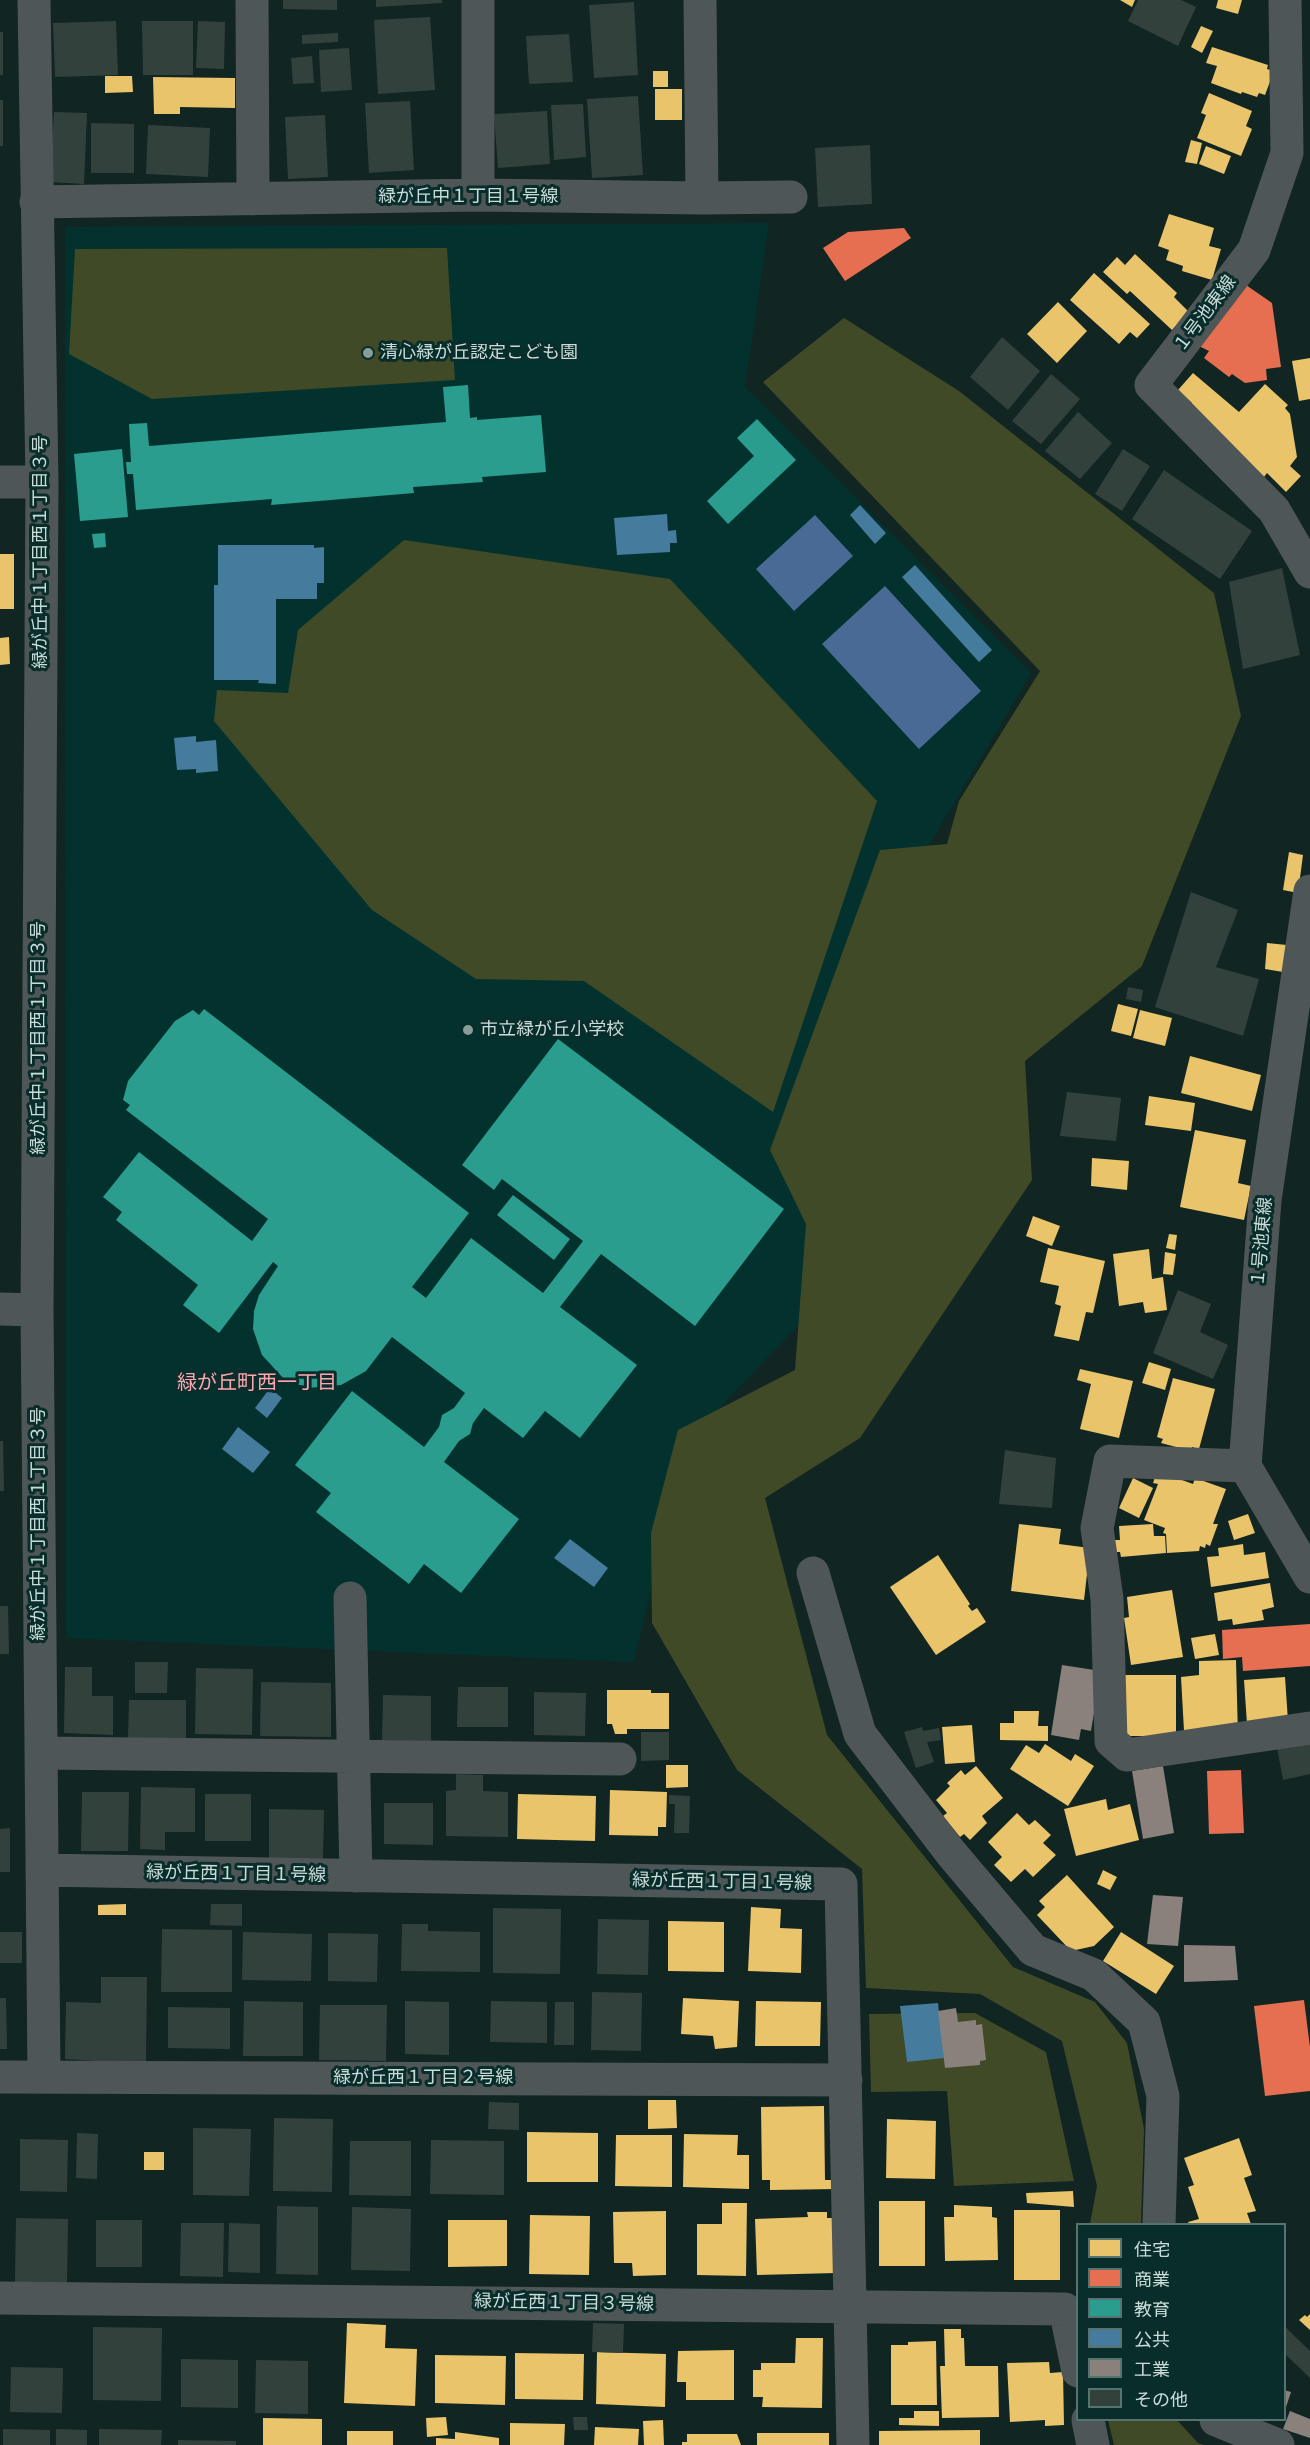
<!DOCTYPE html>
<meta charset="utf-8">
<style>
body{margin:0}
#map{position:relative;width:1310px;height:2445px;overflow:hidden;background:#112523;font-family:Literata,"Noto Sans JP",serif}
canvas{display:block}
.legend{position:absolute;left:1076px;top:2223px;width:210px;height:198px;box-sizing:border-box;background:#092d2a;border:2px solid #567370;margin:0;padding:8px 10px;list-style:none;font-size:18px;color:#cadcda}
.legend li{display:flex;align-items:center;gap:12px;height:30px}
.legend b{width:30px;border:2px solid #567370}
</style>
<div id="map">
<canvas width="1310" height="2445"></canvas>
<ul class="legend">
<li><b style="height:16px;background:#e9c46a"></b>住宅</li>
<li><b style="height:16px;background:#e76f51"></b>商業</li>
<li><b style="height:16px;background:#2a9d8f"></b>教育</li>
<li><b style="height:16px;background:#457b9d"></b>公共</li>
<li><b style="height:16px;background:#8a817c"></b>工業</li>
<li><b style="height:16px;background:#33413d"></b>その他</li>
</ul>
</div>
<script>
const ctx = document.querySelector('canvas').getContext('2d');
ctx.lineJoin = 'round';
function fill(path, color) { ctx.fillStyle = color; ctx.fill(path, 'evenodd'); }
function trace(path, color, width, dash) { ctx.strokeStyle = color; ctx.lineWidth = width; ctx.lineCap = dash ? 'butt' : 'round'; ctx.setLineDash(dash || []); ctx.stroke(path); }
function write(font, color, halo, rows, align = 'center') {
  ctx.font = font + ' Literata,"Noto Sans JP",serif'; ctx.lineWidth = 6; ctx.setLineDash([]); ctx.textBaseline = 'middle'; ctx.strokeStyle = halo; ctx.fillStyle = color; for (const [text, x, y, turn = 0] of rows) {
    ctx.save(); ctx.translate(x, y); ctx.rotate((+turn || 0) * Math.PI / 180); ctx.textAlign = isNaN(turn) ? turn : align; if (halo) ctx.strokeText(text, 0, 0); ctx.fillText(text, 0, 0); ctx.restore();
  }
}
const built = new Path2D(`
 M769,223L745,387L1031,673L905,886L816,1307L685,1444L634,1662L66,1638L65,227Z`);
const green = new Path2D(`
 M447,248L455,380L152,399L69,354L75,249Z
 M844,318L959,391L1214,593L1241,716L1142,966L1025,1061L1032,1180L860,1438L765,1498L827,1735L1013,1967L1095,2002L1127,2043L1144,2129L1141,2224H1090L1097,2186L1062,2041L980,1994L866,1988L862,1869L737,1770L652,1623L651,1533L678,1430L795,1370L806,1224L770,1150L880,850L947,844L959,801L1040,671L763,382Z
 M404,540L670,579L877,801L773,1112L584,981L476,979L372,910L214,721L217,690L288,693L298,630Z
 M975,2013L1046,2052L1074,2181L954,2186L947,2091L871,2092L869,2014Z
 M1108,2420H1177L1198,2443L1204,2445H1114Z`);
const water = new Path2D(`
 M815,515L853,556L794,611L756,569Z
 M885,586L981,691L919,749L822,644Z`);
const homes = new Path2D(`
 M1120,0H1135L1132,7Z
 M1218,0H1242L1238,14L1216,8Z
 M1201,26L1213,31L1202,53L1191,47Z
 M1212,47L1268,65L1267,69L1274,71L1265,95L1259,93L1257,97L1242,92L1241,94L1211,83L1217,66L1206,63Z
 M653,71H668V87H653Z
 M105,76H132L133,92L105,93Z
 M153,77L235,78V108L180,107V114H154Z
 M655,89H682V120H655Z
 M1209,93L1252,111L1246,126L1252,129L1241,156L1197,138L1206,115L1201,113Z
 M1191,140L1202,143L1197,164L1185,162Z
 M1206,146L1231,156L1224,174L1199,164Z
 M1169,214L1214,228L1209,246L1221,249L1212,280L1182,271L1183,266L1166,260L1169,250L1158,246Z
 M1135,254L1177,293L1174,297L1189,312L1172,330L1130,291L1127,294L1103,272L1117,257L1125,265Z
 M1094,273L1150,324L1137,338L1130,332L1119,344L1070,300Z
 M1058,302L1087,331L1057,363L1027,334Z
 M1310,358V399L1299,401L1292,361Z
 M1193,373L1239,412L1265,384L1288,405L1285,408L1290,414L1297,457L1290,466L1301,476L1286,492L1267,473L1264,477L1188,407L1192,403L1178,390Z
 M0,554H14V609H0Z
 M9,637L10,664L0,665V638Z
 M1289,852L1303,855L1298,893L1283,890Z
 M1267,943L1287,945L1283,972L1265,969Z
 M1118,1004L1138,1009L1131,1036L1111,1031Z
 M1140,1010L1172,1018L1165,1046L1133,1038Z
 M1190,1056L1261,1075L1252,1111L1181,1093Z
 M1149,1096L1195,1103L1191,1131L1145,1125Z
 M1195,1130L1246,1140L1238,1183L1251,1186L1244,1220L1180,1207Z
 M1092,1158L1129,1161L1127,1190L1091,1186Z
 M1033,1216L1060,1226L1052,1246L1026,1236Z
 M1169,1234L1177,1235L1175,1250L1166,1248Z
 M1048,1248L1105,1261L1093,1313L1086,1312L1079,1341L1054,1336L1061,1306L1055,1304L1059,1286L1040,1282Z
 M1149,1249L1152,1279L1163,1277L1167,1310L1145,1313L1143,1302L1119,1306L1113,1254Z
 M1165,1252L1176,1254L1173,1275L1163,1274Z
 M1149,1362L1171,1369L1165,1390L1142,1383Z
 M1080,1369L1133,1381L1119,1438L1080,1429L1091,1384L1077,1380Z
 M1173,1378L1215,1389L1199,1449L1192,1447L1191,1451L1161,1443L1163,1439L1157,1437Z
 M1157,1471L1193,1484L1195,1478L1226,1489L1213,1524H1218L1210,1546L1206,1544L1205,1548L1200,1546L1199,1551L1167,1553L1166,1534L1163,1533L1165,1528L1144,1520L1158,1484L1153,1483Z
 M1133,1478L1153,1488L1139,1518L1119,1508Z
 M1248,1514L1255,1533L1234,1540L1228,1521Z
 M1019,1524L1061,1529L1059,1544L1090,1548L1084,1600L1011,1591Z
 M1153,1524L1154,1536H1165L1166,1553L1121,1557L1120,1552H1114V1540H1120L1119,1526Z
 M1243,1544L1244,1555L1265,1552L1269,1578L1211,1587L1207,1557L1219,1556L1218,1548Z
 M938,1555L970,1604L968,1606L972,1611L977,1608L986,1622L936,1655L890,1587Z
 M1270,1583L1274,1607L1262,1610L1264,1620L1233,1625L1232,1619L1218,1621L1214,1593Z
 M1172,1590L1183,1657L1131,1665L1124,1618L1129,1617L1127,1597Z
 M1215,1634L1219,1655L1195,1659L1191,1638Z
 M1236,1660L1238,1736L1184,1731L1181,1677L1199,1675V1661Z
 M1125,1675H1176V1736H1125Z
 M1285,1677L1288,1721L1247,1724L1244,1680Z
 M607,1690H651V1693H669V1729H627V1734H615L612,1724H607Z
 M1014,1711H1039L1038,1726H1048V1741L1000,1740V1723H1014Z
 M972,1725L975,1762L945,1764L942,1727Z
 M1045,1744L1071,1761L1075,1754L1094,1766L1068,1806L1010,1769L1026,1745L1039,1753Z
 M666,1765H688V1787L666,1788Z
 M976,1766L1003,1798L982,1816L987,1823L970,1840L964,1834L960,1837L943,1816L947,1813L936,1800L950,1786L947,1783L961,1770L965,1775Z
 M610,1790L667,1792L666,1827H658V1836L609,1835Z
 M518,1794L596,1796L595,1841L517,1839Z
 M1106,1799L1108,1810L1130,1804L1139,1840L1076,1856L1064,1809Z
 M1017,1813L1029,1825L1035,1820L1051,1835L1043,1843L1056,1855L1033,1877L1025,1869L1011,1882L994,1865L1002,1857L988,1842Z
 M1103,1870L1117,1877L1110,1890L1097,1884Z
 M1067,1875L1114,1927L1094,1946L1071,1951L1037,1915L1045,1907L1039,1901Z
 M126,1904V1915H98V1905Z
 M751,1907L781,1909L780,1928L802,1929L801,1973L748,1971Z
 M668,1921L724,1922V1972L668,1971Z
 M1121,1932L1174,1966L1156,1994L1103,1961Z
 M683,1998L739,2001L737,2047L715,2049L713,2036L681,2034Z
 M756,2001L821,2002L820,2046H755Z
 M648,2100H676L677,2128L648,2129Z
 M824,2106L825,2180H837L838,2189L770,2190V2180H762L761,2107Z
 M887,2119L936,2121L935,2179L886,2178Z
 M527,2132L598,2133V2182H527Z
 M684,2134L738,2135L737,2155H749V2189L683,2187Z
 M616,2135H672V2187L615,2186Z
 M1239,2138L1252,2175L1244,2178L1256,2211L1247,2213L1251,2224H1189L1188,2222L1199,2219L1188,2187L1194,2185L1184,2158Z
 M144,2152H164V2170H144Z
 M1073,2191L1074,2207L1027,2203L1026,2193Z
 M879,2201H925V2266H879Z
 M722,2203H747L746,2276L697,2275V2224H722Z
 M954,2205L992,2207V2217L997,2218L998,2260L945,2261L944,2217H954Z
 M1014,2210H1060V2280H1014Z
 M666,2211V2275L633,2276L632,2263H614L613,2212Z
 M807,2212H827V2218H834L836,2273L757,2275L755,2219L808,2217Z
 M530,2215L590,2216L589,2275L529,2274Z
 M448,2220H507V2266L448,2267Z
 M1310,2314V2330L1299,2320L1305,2315L1307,2317Z
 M347,2323L386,2325L385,2348L417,2349L415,2406L344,2403Z
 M944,2329H961V2338H964L965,2366H998L999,2417L942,2418L940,2366H945Z
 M796,2338H823L822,2408L762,2407L763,2397H753V2370H761V2363H795Z
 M936,2341L937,2405H891V2345H908V2342Z
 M734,2350V2400H686V2382H677L678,2351Z
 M597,2352L666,2354L665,2407L596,2404Z
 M515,2353L584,2354L583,2400L515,2399Z
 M435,2355L506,2356L505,2405L435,2403Z
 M1049,2362L1050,2373L1063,2372L1064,2425L1045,2426V2420L1010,2422L1007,2363Z
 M914,2411H939V2426L899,2425V2418H914Z
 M446,2417L448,2435L427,2437L426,2418Z
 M263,2418L322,2419V2445H263Z
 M663,2420L664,2445H644L643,2421Z
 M510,2423L565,2424L564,2445H510Z
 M595,2427L639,2429L638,2445H594Z
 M980,2430V2445H879V2431Z
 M347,2431H393V2445H347Z
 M455,2432L499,2438V2445H436V2438L455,2439Z
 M757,2433H829V2445H757Z
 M687,2434H737L741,2445H682V2442H687Z`);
const shops = new Path2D(`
 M904,228L911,238L845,281L823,248L848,232Z
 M1246,285L1272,303L1281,367L1266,369L1267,380L1245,383L1232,374L1229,377L1204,358L1209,351L1199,346Z
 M1310,1624V1666L1243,1671L1242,1657L1223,1659L1222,1630Z
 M1241,1770L1244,1833L1209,1834L1207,1771Z
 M1304,2000L1310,2047V2091L1265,2096L1254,2006Z`);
const schools = new Path2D(`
 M468,385L470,418L477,417V420L541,415L546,472L482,477L483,482L413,487L414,493L271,505L272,499L136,510L133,474H127L126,462H131L129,424L147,423L149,446L446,422L443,387Z
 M757,419L796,460L728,524L707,501L754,456L737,438Z
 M122,449L128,517L80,521L74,454Z
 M105,533L106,547L94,548L92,534Z
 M204,1009L469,1213L412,1287L426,1298L471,1238L543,1293L583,1241L502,1179L494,1190L462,1165L558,1039L784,1209L695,1326L601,1254L560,1307L637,1365L580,1438L545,1411L523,1438L484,1408L473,1423L470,1434L459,1441L444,1462L519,1519L461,1593L424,1564L409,1584L316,1512L331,1493L295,1465L352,1391L424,1447L439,1427L442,1415L454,1408L465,1393L392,1337L366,1371L341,1385L308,1388L284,1379L262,1355L253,1329L254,1311L259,1295L278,1266L273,1262L219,1333L183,1305L198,1285L116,1220L122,1212L103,1197L139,1152L252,1241L268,1219L126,1110L130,1105L123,1100L128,1081L175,1021L193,1010L199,1015Z
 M513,1195L570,1239L554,1260L497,1215Z`);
const public = new Path2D(`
 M860,505L886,533L875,544L850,515Z
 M667,514L668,531L676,530L677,543H670V552L617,555L614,518Z
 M218,545H314V548L324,547V583H317V599H276V684L258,683L259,680H214V585H218Z
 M915,565L992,650L979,662L902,577Z
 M196,736V742L216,740L218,771L196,773V769L177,770L174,738Z
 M270,1388L282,1398L267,1418L255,1408Z
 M238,1427L270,1452L253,1473L222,1449Z
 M570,1539L608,1568L594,1587L554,1558Z
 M938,2003L944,2058L907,2062L900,2006Z`);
const industry = new Path2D(`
 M1062,1665L1101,1671L1091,1731L1081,1729L1079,1740L1051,1735Z
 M1163,1766L1174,1833L1143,1839L1132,1771Z
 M1153,1895L1183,1897L1178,1946L1147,1944Z
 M1184,1945L1235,1946L1238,1980L1184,1982Z
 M956,2008L958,2022L976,2020V2025L982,2024L986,2060L980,2061V2065L945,2068L938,2011Z
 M1284,2390L1291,2392L1285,2410H1284Z
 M1290,2411L1310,2419V2438L1283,2429Z`);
const building = new Path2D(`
 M283,0H337V10L283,9Z
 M376,0H442V3L376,7Z
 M1138,0H1181L1196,7L1178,46L1128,21Z
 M634,2L638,75L594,78L589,5Z
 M430,17L435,90L378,94L374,20Z
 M116,21L118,75L55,77L53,23Z
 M142,21H193V75H143Z
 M198,21L225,22L224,69L196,68Z
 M0,32H3V75H0Z
 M338,33V42L302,44V35Z
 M569,34L573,82L529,84L526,36Z
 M349,48L352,90L321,92L319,50Z
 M312,56L314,83L293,84L291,58Z
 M638,96L643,175L592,178L587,99Z
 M0,100H3V146H0Z
 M410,101L414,170L369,173L365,103Z
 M583,104L586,157L554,160L551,105Z
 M547,111L550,164L498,168L494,114Z
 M54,112L87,113L84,184L50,182Z
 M325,115L328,177L288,179L285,117Z
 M91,123L134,124V173H91Z
 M148,125L210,128L208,177L146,174Z
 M870,145L872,204L818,207L815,148Z
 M1002,337L1040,371L1008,410L970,377Z
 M1051,374L1080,399L1041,444L1012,421Z
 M1078,412L1112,443L1080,479L1045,451Z
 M1123,449L1150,466L1122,511L1095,494Z
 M1164,470L1252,531L1220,579L1132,519Z
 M1282,568L1300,655L1243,669L1229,582Z
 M1191,892L1238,910L1216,967L1259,979L1243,1036L1155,1007Z
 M1128,987L1143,990L1141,1002L1126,999Z
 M1067,1092L1121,1098L1116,1141L1060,1136Z
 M1178,1290L1211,1304L1200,1332L1228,1345L1213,1379L1153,1353Z
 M0,1441H3L4,1491H0Z
 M1005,1450L1056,1458L1052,1508L999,1504Z
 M0,1606H8L9,1654H0Z
 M135,1662H168L167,1693H135Z
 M65,1667H92V1696H113V1735L64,1733Z
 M196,1668L253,1669L252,1735L195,1734Z
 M261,1682L331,1683V1737L260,1736Z
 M458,1687H508V1727H457Z
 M534,1692L586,1693L585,1736L534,1735Z
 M383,1695L431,1696V1741L382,1740Z
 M129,1700H186V1739L128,1738Z
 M922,1727L923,1731L939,1728L941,1740L927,1742L934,1762L916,1768L904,1732Z
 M641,1732H669V1760L641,1761Z
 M1310,1741V1774L1283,1780L1277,1747Z
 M456,1774L483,1775V1791L508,1792V1837L446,1836V1791L456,1790Z
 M141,1787L195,1788V1832H165V1850L140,1849Z
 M82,1792H129L128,1851H81Z
 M205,1794H251V1841H205Z
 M669,1795L690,1796L689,1833H674L675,1804H669Z
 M384,1803H433V1845L384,1844Z
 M269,1809L324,1810L323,1859L269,1858Z
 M10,1828V1872H0V1829Z
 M211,1904H242V1926L210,1925Z
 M493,1908L561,1909L560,1974L493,1973Z
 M598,1919L649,1920L648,1975L597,1974Z
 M402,1924H428V1931L480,1932V1972L401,1971Z
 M162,1929L232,1930V1992H161Z
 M0,1932H22V1963H0Z
 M243,1932L312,1934L311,1981L242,1980Z
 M328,1933L378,1934L377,1982L328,1981Z
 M101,1977H147L146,2064L65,2059L66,2002L101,2003Z
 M592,1992L642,1993L641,2051L591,2050Z
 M0,1998H6L7,2049H0Z
 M244,2001L303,2002V2056H243Z
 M405,2001L449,2002V2055L405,2054Z
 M491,2001L547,2002V2043L490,2042Z
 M555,2002H574V2045H554Z
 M320,2005H387L386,2061L319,2060Z
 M168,2007L230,2008V2049L168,2048Z
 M489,2102L519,2103V2130L488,2129Z
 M274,2118L333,2119L332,2192L273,2191Z
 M193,2128L251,2129L249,2196L193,2195Z
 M77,2133L98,2134L97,2179L76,2178Z
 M20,2139L68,2140L67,2192L20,2191Z
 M431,2140L504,2141V2195L430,2194Z
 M350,2141H411V2196L349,2195Z
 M277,2206L318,2207V2275L276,2274Z
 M352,2207L411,2209L410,2271L351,2270Z
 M16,2218L68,2219L67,2283L15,2282Z
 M96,2220H142V2267H96Z
 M181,2223H224L223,2277L180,2276Z
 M229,2223L260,2224V2273L228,2272Z
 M593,2323L624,2324L623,2353L592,2352Z
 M1284,2326L1310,2351V2378L1284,2353Z
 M93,2327L162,2328L161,2401L93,2400Z
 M181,2359L238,2360V2408L181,2407Z
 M256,2360L308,2361V2414L255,2413Z
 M11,2367L63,2368L62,2413L10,2412Z
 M573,2417H587L588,2430H574Z
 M3,2429L50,2430V2445H3Z
 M56,2429L87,2430V2445H56Z
 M99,2429L162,2430L161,2445H99Z
 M178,2440L236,2441V2445H178Z`);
const minor = new Path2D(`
 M34,0L42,482L37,1310L44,2076
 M252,0L253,199
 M478,0V195
 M1285,0L1287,153L1254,250L1151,385L1274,510L1310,572
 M702,198L791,197
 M36,202L478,195L702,198L700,0
 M0,482H42
 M1310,891L1265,1200L1245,1466L1310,1577
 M0,1309L37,1310
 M1245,1466L1110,1461L1097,1528L1107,1599L1111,1741L1127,1755L1310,1728
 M813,1573L860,1734L951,1853L1033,1950L1094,1975L1144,2022L1163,2096L1159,2224
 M350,1598L356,1876
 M41,1753L620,1759
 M42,1870L841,1884L853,2445
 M0,2077L846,2080
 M0,2298L1065,2309L1078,2371
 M1088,2420L1093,2445
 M1216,2420L1278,2445`);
const markers = [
 [368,353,6,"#899c9a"],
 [468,1030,6,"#899c9a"]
];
const streetNames = [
 ["緑が丘中１丁目１号線",468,197],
 ["１号池東線",1205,314,-53],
 ["緑が丘中１丁目西１丁目３号",41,552,-90],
 ["緑が丘中１丁目西１丁目３号",39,1038,-90],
 ["１号池東線",1262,1242,-85],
 ["緑が丘中１丁目西１丁目３号",39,1524,-90],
 ["緑が丘西１丁目１号線",236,1874,1],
 ["緑が丘西１丁目１号線",722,1882,1],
 ["緑が丘西１丁目２号線",423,2078],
 ["緑が丘西１丁目３号線",564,2303,1]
];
const poiNames = [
 ["清心緑が丘認定こども園",380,353],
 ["市立緑が丘小学校",480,1030]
];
const neighbourhoodNames = [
 ["緑が丘町西一丁目",257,1383]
];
fill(built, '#03322e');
fill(green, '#414a26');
fill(water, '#496a94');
fill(homes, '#e9c46a');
fill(shops, '#e76f51');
fill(schools, '#2a9d8f');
fill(public, '#457b9d');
fill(industry, '#8a817c');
fill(building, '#33413d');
trace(minor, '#4f5658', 33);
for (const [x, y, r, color] of markers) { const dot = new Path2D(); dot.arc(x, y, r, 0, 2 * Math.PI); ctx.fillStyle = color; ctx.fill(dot); trace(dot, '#092d2a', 2); }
write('18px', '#cadcda', '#092d2a', streetNames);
write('18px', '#cadcda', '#092d2a', poiNames, 'left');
write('20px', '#fca7af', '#092d2a', neighbourhoodNames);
</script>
